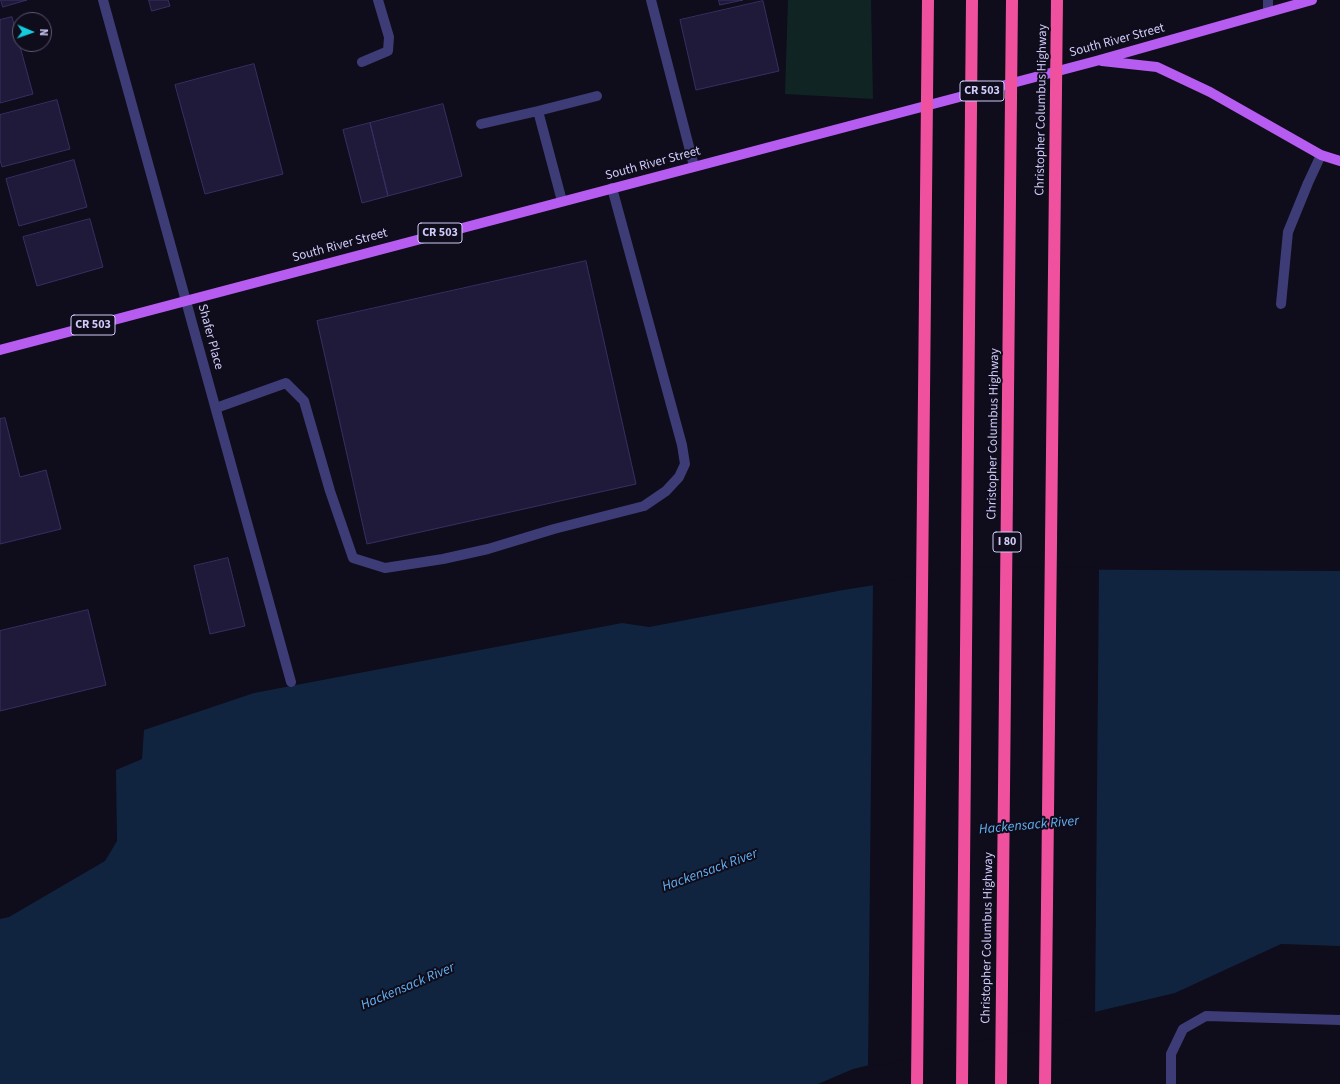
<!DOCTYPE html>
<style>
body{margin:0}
#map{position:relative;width:1340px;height:1084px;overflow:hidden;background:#0f0c1b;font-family:"Source Sans 3",sans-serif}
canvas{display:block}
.north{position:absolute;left:12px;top:12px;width:40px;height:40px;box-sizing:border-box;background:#0f0c1b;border:1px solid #5c5874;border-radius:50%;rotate:92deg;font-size:11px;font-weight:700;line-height:16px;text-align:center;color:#cfcbfa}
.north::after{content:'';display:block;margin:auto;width:14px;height:18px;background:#14ccdd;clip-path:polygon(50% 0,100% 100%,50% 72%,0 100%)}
</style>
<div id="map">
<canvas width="1340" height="1084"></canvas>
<div class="north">N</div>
</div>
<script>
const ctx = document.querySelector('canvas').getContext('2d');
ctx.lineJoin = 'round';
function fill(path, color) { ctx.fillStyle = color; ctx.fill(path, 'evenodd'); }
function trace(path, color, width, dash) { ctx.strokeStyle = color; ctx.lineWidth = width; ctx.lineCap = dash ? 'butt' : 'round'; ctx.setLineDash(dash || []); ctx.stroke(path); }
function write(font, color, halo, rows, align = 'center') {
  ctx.font = font + ' "Source Sans 3",sans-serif'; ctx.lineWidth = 4; ctx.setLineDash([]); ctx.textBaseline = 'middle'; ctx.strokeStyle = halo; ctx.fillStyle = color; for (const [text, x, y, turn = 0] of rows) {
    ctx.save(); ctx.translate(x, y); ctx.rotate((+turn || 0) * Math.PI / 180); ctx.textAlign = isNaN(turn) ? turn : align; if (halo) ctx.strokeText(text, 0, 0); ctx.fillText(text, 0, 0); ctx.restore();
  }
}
const green = new Path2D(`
 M788,0H871L873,99L785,94Z`);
const water = new Path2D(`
 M976,569L1340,571V946L1281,944L1175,993L853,1069L818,1084H0V919L9,917L105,861L117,841L116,770L142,759L144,730L254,693L622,623L649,627L843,590Z`);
const pier = new Path2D(`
 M976,567L1099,568L1095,1014L868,1068L873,583Z`);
const building = new Path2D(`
 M1,0H27L3,7Z
 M149,0H168L170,6L152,11Z
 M719,0H743L720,5Z
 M763,1L779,71L696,90L680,20Z
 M12,17L33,94L0,103V20Z
 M254,64L283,174L205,194L175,85Z
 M57,100L70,149L2,167L0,160V115Z
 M443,104L462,176L388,196L370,123Z
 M370,123L388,196L362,203L343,130Z
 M74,160L87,207L19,226L6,179Z
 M90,219L103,267L37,286L23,237Z
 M586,261L636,484L367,544L317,321Z
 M5,418L20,477L46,470L61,529L0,544V419Z
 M228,558L245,626L210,634L194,566Z
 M88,610L106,685L0,711V631Z`);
const lane = new Path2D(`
 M651,0L694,166
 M1268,12V0
 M362,62L388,51L389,37L378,0
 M481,124L538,111
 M562,201L538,111L597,96
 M1281,304L1288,232L1308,183L1321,155
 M216,408L286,383L304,401L330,491L353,558L385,568L443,559L488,549L554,529L644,506L666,491L679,477L685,464L682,445L612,188
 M1171,1084V1054L1183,1029L1206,1016L1340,1020`);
const street = new Path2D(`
 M103,0L291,682`);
const primary = new Path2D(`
 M1102,61L1157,67L1210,92L1321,155L1340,161
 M0,350L1096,61L1312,0`);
const highwayBridge = new Path2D(`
 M917,1084L928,0
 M962,1084L972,0
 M1001,1084L1012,0
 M1045,1084L1057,0`);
const shields = [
 [982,91,44],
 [440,233,44],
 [93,325,44],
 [1007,542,28]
];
const shieldNames = [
 ["CR 503",982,91],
 ["CR 503",440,233],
 ["CR 503",93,325],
 ["I 80",1007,542]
];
const streetNames = [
 ["South River Street",1117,41,-15],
 ["Christopher Columbus Highway",1042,110,-89],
 ["South River Street",653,164,-15],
 ["South River Street",340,246,-15],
 ["Shafer Place",210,337,75],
 ["Christopher Columbus Highway",994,434,-89],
 ["Christopher Columbus Highway",988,938,-89]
];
const waterNames = [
 ["Hackensack River",1029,826,-5],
 ["Hackensack River",710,871,-20],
 ["Hackensack River",408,987,-23]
];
fill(green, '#102423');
fill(water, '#11243f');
fill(pier, '#0f0c1b');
fill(building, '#201a3a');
trace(building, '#382e64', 1);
trace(lane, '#3d3c76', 10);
trace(street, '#3d3c76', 10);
trace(primary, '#b65cf0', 10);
trace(highwayBridge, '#ef519f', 12);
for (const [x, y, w] of shields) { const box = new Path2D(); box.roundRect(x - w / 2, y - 10, w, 20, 3); ctx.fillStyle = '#0f0c1b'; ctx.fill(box); trace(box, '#cfcbfa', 1); }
write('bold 12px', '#cfcbfa', null, shieldNames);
write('13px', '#cfcbfa', '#0f0c1b', streetNames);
write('italic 14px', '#62b1f1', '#0f0c1b', waterNames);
</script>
